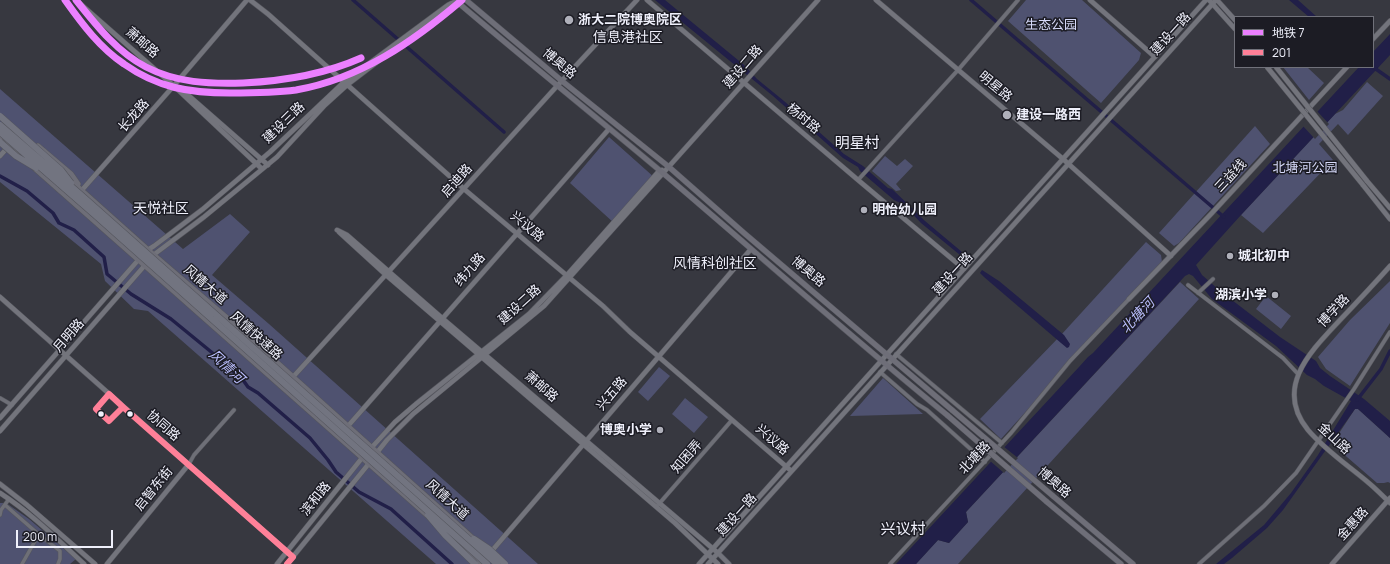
<!DOCTYPE html>
<meta charset="utf-8">
<style>
body{margin:0}
#map{position:relative;width:1390px;height:564px;overflow:hidden;background:#373840;font-family:Manrope,"Noto Sans SC",sans-serif}
canvas{display:block}
.legend{position:absolute;left:1234px;top:16px;width:140px;height:52px;box-sizing:border-box;background:#1c1c24;border:1px solid #70717a;margin:0;padding:5px 7px;list-style:none;font-size:12px;color:#eff0fb}
.legend li{display:flex;align-items:center;gap:8px;height:20px}
.legend b{width:20px;border:1px solid #70717a}
.scale{position:absolute;left:16px;top:530px;width:97px;height:18px;box-sizing:border-box;border:2px solid #eff0fb;border-top:0;padding-left:5px;font-size:12px;line-height:14px;white-space:nowrap;color:#eff0fb;-webkit-text-stroke:3px #1c1c24;paint-order:stroke}
</style>
<div id="map">
<canvas width="1390" height="564"></canvas>
<ul class="legend">
<li><b style="height:5px;background:#eb80ff"></b>地铁 7</li>
<li><b style="height:5px;background:#ff8098"></b>201</li>
</ul>
<div class="scale">200 m</div>
</div>
<script>
const ctx = document.querySelector('canvas').getContext('2d');
ctx.lineJoin = 'round';
function fill(path, color) { ctx.fillStyle = color; ctx.fill(path, 'evenodd'); }
function trace(path, color, width, dash) { ctx.strokeStyle = color; ctx.lineWidth = width; ctx.lineCap = dash ? 'butt' : 'round'; ctx.setLineDash(dash || []); ctx.stroke(path); }
function write(font, color, halo, rows, align = 'center') {
  ctx.font = font + ' Manrope,"Noto Sans SC",sans-serif'; ctx.lineWidth = 3; ctx.setLineDash([]); ctx.textBaseline = 'middle'; ctx.strokeStyle = halo; ctx.fillStyle = color; for (const [text, x, y, turn = 0] of rows) {
    ctx.save(); ctx.translate(x, y); ctx.rotate((+turn || 0) * Math.PI / 180); ctx.textAlign = isNaN(turn) ? turn : align; if (halo) ctx.strokeText(text, 0, 0); ctx.fillText(text, 0, 0); ctx.restore();
  }
}
const green = new Path2D(`
 M1026,0H1082L1141,53L1139,60L1101,103L1008,21Z
 M1283,67H1307L1324,83L1309,100Z
 M1367,82L1383,96L1348,135L1338,124L1319,144L1333,160L1263,233L1241,215L1335,114L1343,110Z
 M0,89L183,249L230,214L250,232L212,275L269,324L538,564H436L148,311L134,309L105,281L101,264L0,182Z
 M1255,126L1270,144L1179,243L1174,246L1159,233Z
 M609,137L655,178L614,223L570,183Z
 M885,156L897,166L905,159L913,166L896,184L901,190L896,191L872,171Z
 M1146,242L1161,255L1162,262L1001,439L980,419L1061,335Z
 M1390,281V323L1350,386L1326,369L1318,357L1350,320Z
 M1180,282L1199,299L958,564H916L938,540L949,543L968,522L966,512Z
 M1266,296L1291,316L1281,329L1256,309Z
 M659,367L670,376L648,401L638,392Z
 M883,378L923,414L850,416Z
 M685,398L708,417L694,433L672,414Z
 M1355,409H1358L1390,438V483L1388,482L1384,483H1377L1332,444Z
 M0,503H6L29,519L76,559L70,564H0Z`);
const water = new Path2D(`
 M655,0H665L744,65L757,79L784,101L844,154L863,166L888,188L892,189L914,210L925,221L962,252L960,255L921,223L903,204L894,200L860,171L858,167L843,158L773,96Z
 M1289,0H1298L1317,17H1309Z
 M1390,34V55L1241,215L1196,265L1202,275L1219,290L1280,337L1316,361L1320,368L1330,376L1364,399L1390,421V438L1358,409H1355L1283,510L1267,528L1232,558L1224,564H1216L1264,525L1291,493L1318,455L1351,401L1324,386L1315,379L1307,375L1276,346L1212,299L1193,276L1189,274L1185,276L966,512L968,522L949,543L938,540L916,564H896L1079,367L1088,357L1093,353L1359,67H1373V52Z
 M982,270L999,281L1064,335L1070,344L1069,347L1067,348L1061,343L984,277L980,273Z`);
const pier = new Path2D(`
 M1316,110L1329,124L1315,139L1302,125Z
 M1003,446L1018,458L1004,473L989,460Z`);
const canal = new Path2D(`
 M353,0L504,132
 M971,0L1224,217
 M1373,67L1390,79
 M0,176L27,191L53,213L59,223L74,230L104,257L107,274L131,294L171,319L215,355L243,380L248,387L258,393L310,438L328,460L336,472L359,492L391,509L452,564
 M1357,400L1381,369L1390,351`);
const street = new Path2D(`
 M858,180L958,70L1018,0
 M1188,285L1283,358L1298,374
 M1198,293L1213,279
 M896,354L1002,443
 M880,372L917,404L927,410L985,462
 M0,398L12,405
 M189,464L194,455L234,410
 M5,505L36,532L35,541L22,564
 M658,505L732,420
 M0,515L1,510L9,499
 M36,532L60,551V559L58,564
 M890,564L1011,433L1070,361L1129,299
 M1199,564L1264,506L1296,473L1354,389L1390,332`);
const secondary = new Path2D(`
 M76,0L174,86L262,169
 M250,0L268,14L464,189L603,306L630,332L789,469
 M647,0L858,180L964,269
 M876,0L1063,159L1171,256
 M1090,0L1155,57
 M1209,0L1235,29
 M1217,0L1235,20
 M1373,39L1390,21
 M180,88L268,165
 M0,156L8,147
 M1367,181L1390,208
 M1363,185L1390,219
 M82,190L170,90L247,0
 M337,230L347,235L442,318L718,553L729,564
 M339,232L386,275L675,523L718,564
 M146,251L154,246L203,209L270,152L344,82L448,5L452,3
 M152,256L204,217L277,157L325,105L347,85L457,1
 M1390,266C1374,284 1357,302 1340,320C1312,350 1273,387 1308,430C1326,451 1349,466 1370,484C1377,490 1383,496 1390,503
 M0,297L293,557
 M1129,299L1211,214L1347,67
 M293,377L557,86L637,0
 M0,418L140,258
 M348,426L609,129
 M0,431L146,264
 M375,455L387,440L413,414L544,306L818,0
 M0,484L27,505L95,564
 M0,493C31,513 57,539 84,564
 M490,553L751,249
 M107,564L189,464
 M277,564L362,458L395,422L416,404L529,314L567,275L659,171L662,170
 M287,564L371,461
 M699,564L881,361L1206,0
 M708,564L1216,0
 M1332,564L1390,498`);
const primary = new Path2D(`
 M455,0C524,59 595,116 664,174C758,254 851,337 947,415
 M466,0L562,81L669,167L744,233L952,410
 M0,138L23,158
 M38,146L71,174L78,184
 M32,166L429,517
 M69,179L154,255L234,324L476,541
 M1053,496L1133,564
 M1047,502L1121,564
 M449,535L482,564`);
const secondaryBridge = new Path2D(`
 M1267,67L1363,185
 M1276,67L1367,181`);
const primaryBridge = new Path2D(`
 M952,410L1053,496
 M947,415L1047,502`);
const highwayBridge = new Path2D(`
 M0,116L61,170L71,183
 M0,125L80,194L497,564
 M0,132L95,215L487,564
 M0,142L16,156L36,168
 M428,515L445,535L475,564
 M474,539L489,549L505,564`);
const bus1 = new Path2D(`
 M109,394L123,407L109,421L96,409Z
 M123,407L293,557L287,564`);
const metro1 = new Path2D(`
 M65,0C82,24 100,48 124,64C158,88 190,93 230,93C252,93 274,93 296,90C360,79 414,41 462,0
 M76,0C96,25 117,52 146,67C177,83 209,84 243,83C284,81 323,75 361,58`);
const markers = [
 [569,20,5,"#afb0ba"],
 [1007,115,5,"#afb0ba"],
 [864,210,4,"#afb0ba"],
 [1230,256,4,"#afb0ba"],
 [1275,295,4,"#afb0ba"],
 [101,414,3.5,"#eff0fb"],
 [130,414,3.5,"#eff0fb"],
 [660,430,4,"#afb0ba"]
];
const poiNames = [
 ["浙大二院博奥院区",578,20],
 ["建设一路西",1016,115],
 ["明怡幼儿园",872,210],
 ["城北初中",1238,256],
 ["湖滨小学",1267,295,"right"],
 ["博奥小学",652,430,"right"]
];
const parkNames = [
 ["生态公园",1051,25],
 ["北塘河公园",1305,168]
];
const streetNames = [
 ["建设一路",1171,34,-48],
 ["萧邮路",142,43,41],
 ["博奥路",559,64,40],
 ["建设二路",743,67,-49],
 ["明星路",995,87,40],
 ["长龙路",134,116,-49],
 ["杨时路",803,119,40],
 ["建设三路",284,123,-44],
 ["三益线",1231,176,-47],
 ["启迪路",457,181,-48],
 ["兴议路",527,227,40],
 ["纬九路",470,270,-49],
 ["博奥路",808,272,40],
 ["建设一路",953,274,-48],
 ["风情大道",205,285,41],
 ["建设二路",520,305,-42],
 ["博学路",1334,311,-47],
 ["月明路",69,336,-49],
 ["风情快速路",256,336,42],
 ["萧邮路",541,387,41],
 ["兴五路",612,394,-50],
 ["协同路",163,426,41],
 ["金山路",1334,439,43],
 ["兴议路",772,440,41],
 ["知困弄",687,457,-49],
 ["北塘路",975,458,-47],
 ["博奥路",1054,483,41],
 ["启智东街",154,489,-51],
 ["滨和路",316,499,-51],
 ["风情大道",447,500,42],
 ["建设一路",737,515,-48],
 ["金惠路",1353,524,-48]
];
const neighbourhoodNames = [
 ["信息港社区",628,38],
 ["天悦社区",161,209],
 ["风情科创社区",715,264]
];
const waterNames = [
 ["北塘河",1138,316,-47],
 ["风情河",226,367,43]
];
const quarterNames = [
 ["明星村",857,144],
 ["兴议村",903,530]
];
fill(green, '#4f5270');
fill(water, '#211f48');
fill(pier, '#373840');
trace(canal, '#211f48', 3.5);
trace(street, '#55565d', 4.5);
trace(secondary, '#55565d', 5.5);
trace(primary, '#55565d', 6);
trace(street, '#6e6f77', 3.5);
trace(secondary, '#73747c', 4.5);
trace(primary, '#6e6e78', 5);
trace(secondaryBridge, '#55565d', 5.5, []);
trace(primaryBridge, '#55565d', 6, []);
trace(highwayBridge, '#55565d', 7, []);
trace(secondaryBridge, '#73747c', 4.5);
trace(primaryBridge, '#6e6e78', 5);
trace(highwayBridge, '#727480', 6);
trace(bus1, '#ff8098', 6);
trace(metro1, '#eb80ff', 7);
for (const [x, y, r, color] of markers) { const dot = new Path2D(); dot.arc(x, y, r, 0, 2 * Math.PI); ctx.fillStyle = color; ctx.fill(dot); trace(dot, '#1c1c24', 1.5); }
write('bold 13px', '#eff0fb', '#1c1c24', poiNames, 'left');
write('13px', '#d7dafa', '#1c1c24', parkNames);
write('13px', '#eff0fb', '#1c1c24', streetNames);
write('14px', '#eff0fb', '#1c1c24', neighbourhoodNames);
write('italic 14px', '#b9bdfc', '#1c1c24', waterNames);
write('15px', '#eff0fb', '#1c1c24', quarterNames);
</script>
